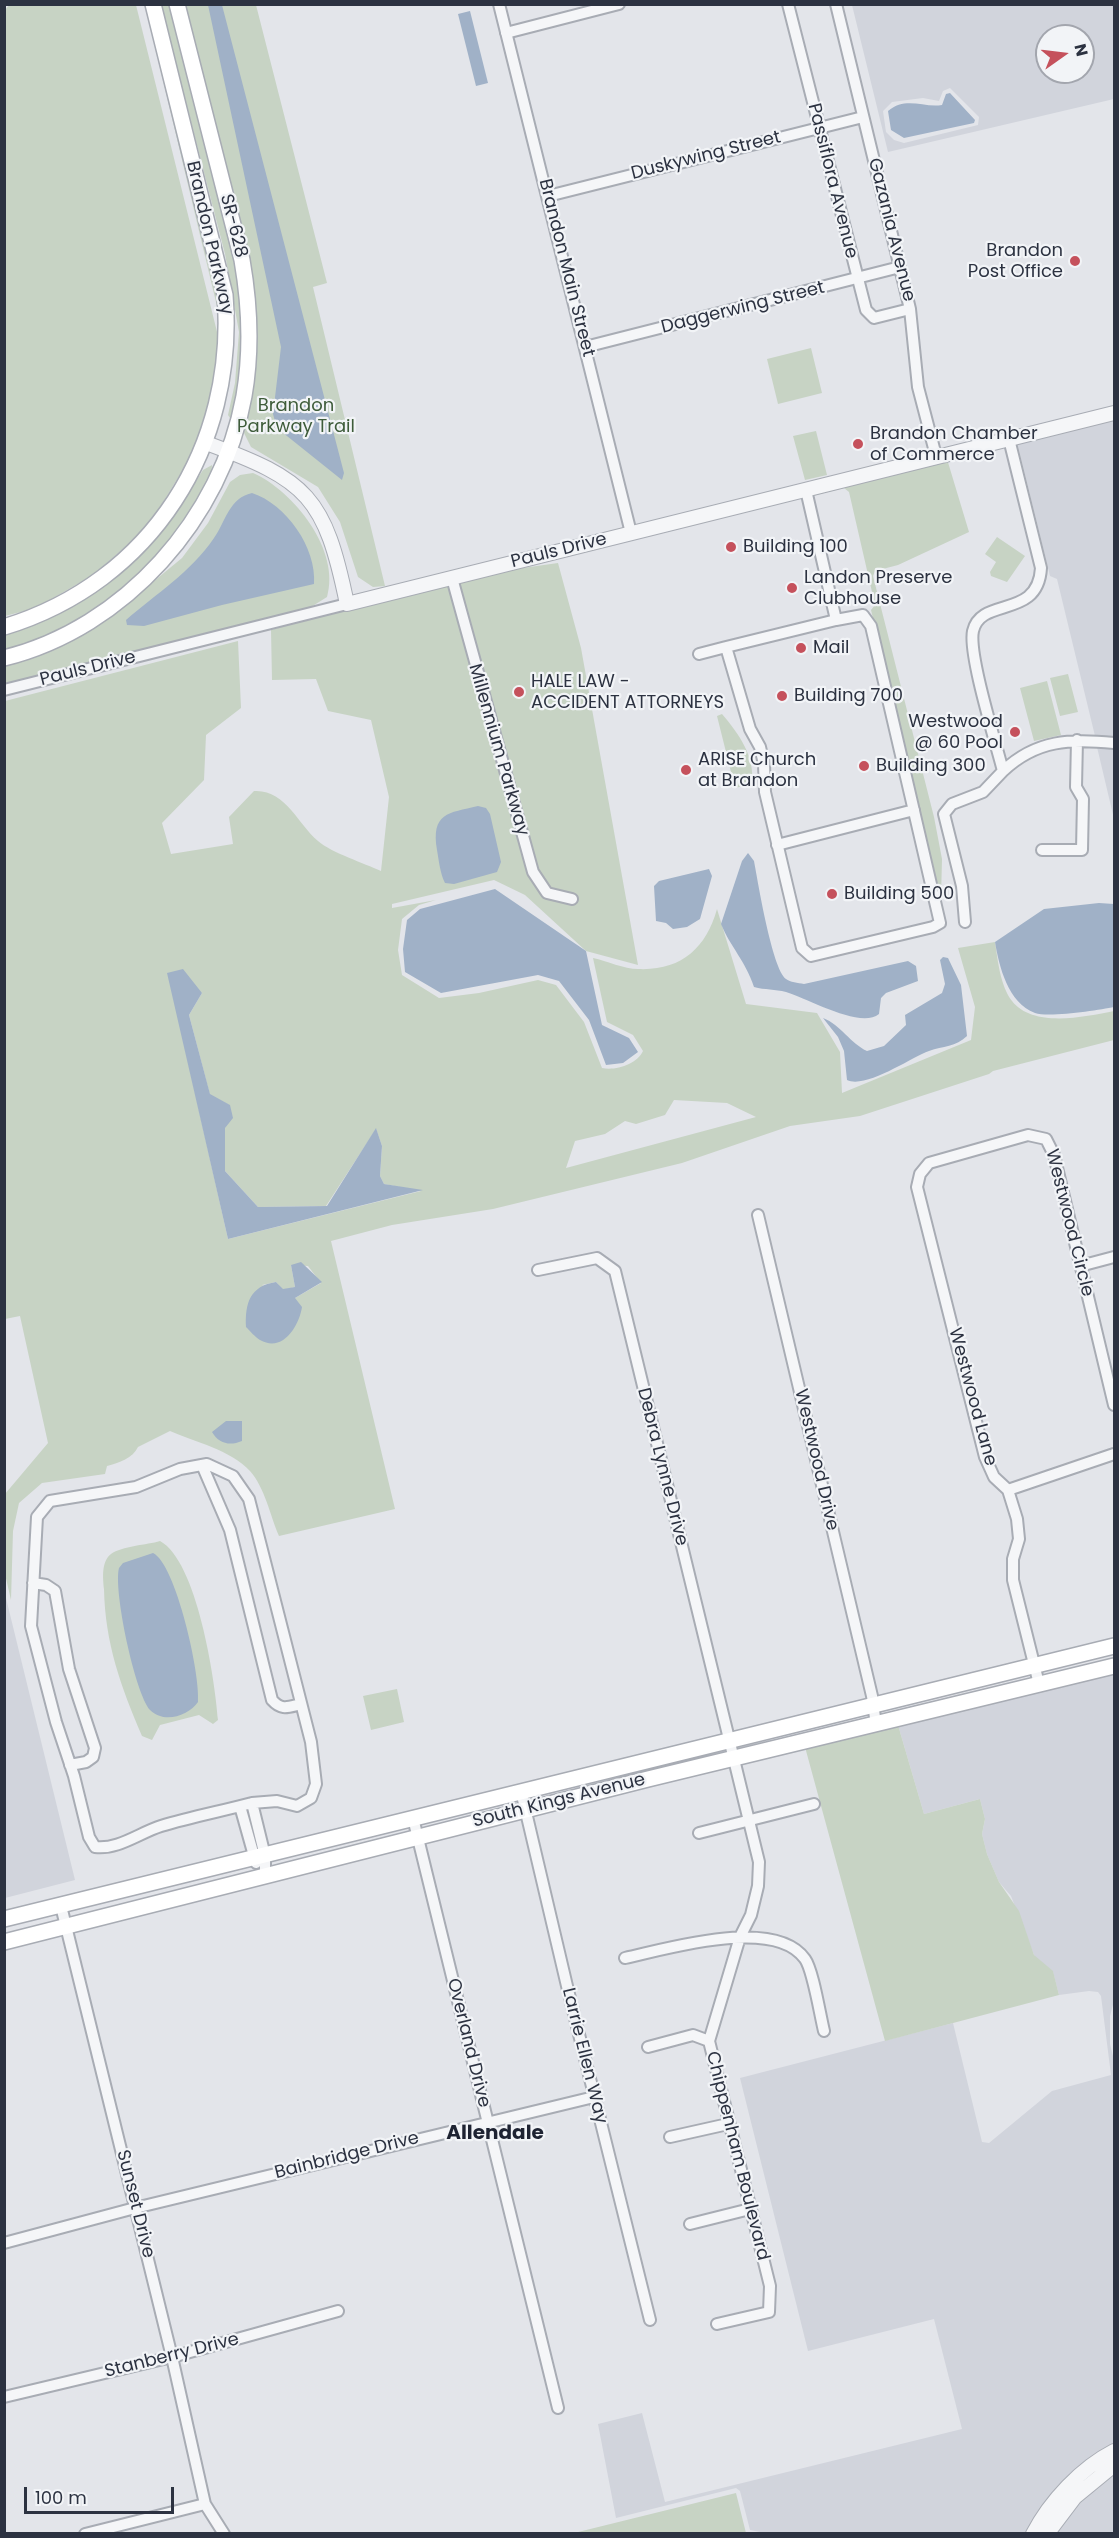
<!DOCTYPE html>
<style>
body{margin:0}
#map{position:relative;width:1119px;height:2538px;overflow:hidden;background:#e3e5ea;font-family:Poppins,sans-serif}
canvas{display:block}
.frame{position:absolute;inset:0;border:6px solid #2c3241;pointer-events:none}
.north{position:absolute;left:1035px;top:24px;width:60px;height:60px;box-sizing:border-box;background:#f2f4f7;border:2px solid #a3a6ae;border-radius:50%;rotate:76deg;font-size:16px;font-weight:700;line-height:24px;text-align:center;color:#2c3241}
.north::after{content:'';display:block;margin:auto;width:21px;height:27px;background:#c5515c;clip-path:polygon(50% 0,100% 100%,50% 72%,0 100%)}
.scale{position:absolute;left:24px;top:2487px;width:150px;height:27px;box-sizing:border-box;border:3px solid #2c3241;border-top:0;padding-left:8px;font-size:18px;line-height:21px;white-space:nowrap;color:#2c3241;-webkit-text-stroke:4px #f2f4f7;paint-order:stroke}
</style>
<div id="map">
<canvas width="1119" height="2538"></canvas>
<div class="frame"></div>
<div class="north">N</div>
<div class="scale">100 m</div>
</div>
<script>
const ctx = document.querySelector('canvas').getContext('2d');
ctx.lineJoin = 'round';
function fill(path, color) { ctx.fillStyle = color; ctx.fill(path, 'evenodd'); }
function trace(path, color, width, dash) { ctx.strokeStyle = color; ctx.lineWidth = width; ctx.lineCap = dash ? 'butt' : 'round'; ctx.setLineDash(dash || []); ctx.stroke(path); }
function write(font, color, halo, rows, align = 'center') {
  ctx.font = font + ' Poppins,sans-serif'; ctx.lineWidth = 4.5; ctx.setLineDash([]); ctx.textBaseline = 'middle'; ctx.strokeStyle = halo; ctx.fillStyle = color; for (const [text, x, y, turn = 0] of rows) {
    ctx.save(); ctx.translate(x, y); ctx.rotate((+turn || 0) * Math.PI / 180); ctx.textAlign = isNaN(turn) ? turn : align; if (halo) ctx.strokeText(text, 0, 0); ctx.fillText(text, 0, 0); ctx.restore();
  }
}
const built = new Path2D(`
 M852,5H1114V99L888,152ZM1047,36H1083V72H1047ZM950,88L979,117L978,125L904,143L894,140L886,132L883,111L892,102L923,98L939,101L943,91Z
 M1114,418V738L1095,736L1057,579L1050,576L1017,442Z
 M1097,747L1114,749V819Z
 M5,1594L75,1880L5,1898H4Z
 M1114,1671V2001L1110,2016V2044L1114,2060V2446L1027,2533L770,2534L750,2530L740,2491L736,2488L616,2518L598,2424L642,2413L665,2502L962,2429L934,2319L808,2351L740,2078L953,2023L982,2142L989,2143L1052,2091L1111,2075L1101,1996L1098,1992L1089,1991L1059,1995L1053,1972L1036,1960L1011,1896L999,1882L987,1854L982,1834L985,1819L980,1799L924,1814L898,1725Z
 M1114,2471V2533L1053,2534L1079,2500Z`);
const green = new Path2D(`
 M10,4L136,5L221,348L219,367L198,445L148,527L93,575L36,608L5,616V10Z
 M145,5H150L215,259L221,323Z
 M161,5H172L239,270L245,351L232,421L228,415L235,383L239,332L225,254Z
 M184,5H256L327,283L313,287L385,586L373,587L358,577L340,522L318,487L251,447L243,431L252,397L257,327L252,275Z
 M811,348L822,393L778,404L767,359Z
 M816,431L827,475L805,480L793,436Z
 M947,459L969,532L898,565L875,571L873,576L934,817L942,859L941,898L871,610L875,605L849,492L844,488L812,496V493Z
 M212,465C212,492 160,557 140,575C123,590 104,605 85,617C60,633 32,641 5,651V633C61,618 116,583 155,538C174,517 188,493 203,470Z
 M253,473C294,491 341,551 327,597L311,607L5,684V665L125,605L182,558L208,523L230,482L240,475Z
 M997,537L1025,556L1007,582L991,576L990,572L996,562L985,554Z
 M558,563L581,648L638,965L586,951L525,895L494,880L392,904V908L436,900L419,905L402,919L398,950L402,975L439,998L479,993L538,980L556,985L584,1022L602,1068C616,1071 637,1064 643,1051L633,1035L607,1022L593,958C607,961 624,969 638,969C680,971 706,949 717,909L746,1004L817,1013L840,1052L842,1093L971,1040L975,1007L958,948L995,942C998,961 1000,985 1012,1001C1033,1028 1084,1017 1114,1011V1040L993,1071L989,1074L860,1116L790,1126L682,1163L493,1209L392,1225L331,1241L395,1509L279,1536C270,1515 265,1488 250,1471C231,1450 195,1442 170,1431L138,1447C133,1458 119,1463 107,1466L105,1474L42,1483L19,1503L13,1531L11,1600L5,1574V1494L48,1443L20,1316L5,1319V701L238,641L241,708L206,735L204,780L162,823L171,854L233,844L229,817L254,791C285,789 298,824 318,841C332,853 364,863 381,871L389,797L371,720L328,711L316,679L272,680L271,630L452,578ZM168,973L202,993L189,1015L210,1095L229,1105L225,1128V1171L258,1207L326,1206L376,1129L382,1146L380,1176L384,1184L421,1191L228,1239ZM674,1100L727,1103L756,1117L566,1168L575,1141L605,1134L625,1121L636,1124L665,1115ZM291,1265L308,1266L321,1283L295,1298L262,1285L276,1282L283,1290L295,1287Z
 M1068,674L1078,712L1060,716L1050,678Z
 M1047,681L1061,735L1034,741L1020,688Z
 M722,714C739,734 755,756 752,784L735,788L717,716Z
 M160,1541C197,1561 215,1679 218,1720L213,1724L199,1715L160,1725L152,1740L142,1736C121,1687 105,1643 104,1589C103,1578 101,1562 111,1554C122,1546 147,1545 160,1541Z
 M397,1689L404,1722L371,1730L363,1696Z
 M898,1725L924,1814L980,1799L985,1819L982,1834L987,1854L999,1882L1019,1911L1034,1955L1053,1971L1059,1995L885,2041L805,1747Z
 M736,2493L746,2533H574Z`);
const water = new Path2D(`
 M208,5H222L344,473L342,480L277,428L273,414L281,347Z
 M470,11L488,83L476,86L458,14Z
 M950,93L975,120L974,123L904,138L891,130L888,111C906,96 923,108 942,105L946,94Z
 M252,493C286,504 317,548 314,584L222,605L144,626L127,625L126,620C157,593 190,573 214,538C226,521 229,498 252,493Z
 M478,806L486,808L490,814L501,862L497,872L454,884L445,883C440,873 439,861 437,850C431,813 448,813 478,806Z
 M748,853L754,861C758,882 772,968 786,979C790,982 798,983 804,984L908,961L916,966L918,981L886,993L881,998L879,1014C860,1029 809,999 786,992C775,989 765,990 754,987C745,960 731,948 721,924L742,861Z
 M709,869L712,876L700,919L687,927L673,929L666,923L656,921L654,886L659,881Z
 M495,889L586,951L602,1025L629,1038L638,1052L623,1063L606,1065L589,1020L559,981L538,975L441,993L405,972L403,949L407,920L420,909Z
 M1099,903L1114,904V1007C1099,1010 1049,1018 1035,1013C1008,1003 999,966 995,942L1044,909Z
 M943,957L948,958L961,985L967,1036C956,1047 943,1046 929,1051C910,1058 866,1089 847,1080L844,1051L838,1037L823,1018C841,1025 850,1043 867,1051L884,1046L906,1025L905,1015L942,993L945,984L940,960Z
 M183,969L202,993L189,1015L210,1094L230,1105L233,1118L225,1128V1171L258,1207L327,1206L376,1128L382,1146L380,1176L384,1184L423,1190L228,1239L167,973Z
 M301,1262L322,1282L295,1298L302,1307C299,1326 283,1353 260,1340C255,1337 250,1331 246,1327C245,1303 250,1286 276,1282L283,1289L295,1287L291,1265Z
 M226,1421H242V1441C230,1446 219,1444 212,1432Z
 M153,1553C176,1564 201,1676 198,1702C188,1716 164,1724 150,1710C135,1693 113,1590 119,1568L123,1563Z`);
const minor = new Path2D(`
 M499,4L631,533
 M788,4L866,310L874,318L910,309
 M836,4L910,309L918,387L936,456
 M506,33L619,4
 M548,196L863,117
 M585,347L900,267
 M806,490L836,620L863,615L871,626L940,923L933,927L811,956L802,948L765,792L764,764L760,747L750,729L726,647L836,620
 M452,578L533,872L547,893L572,899
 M699,654L726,647
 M4,690L347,604
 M1003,771C1037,739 1071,739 1114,743
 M777,845L914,810
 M1042,850H1082L1083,799L1076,787L1077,740
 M965,922L962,886L944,814L952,804L983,792L1003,771C996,743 968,654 973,631C981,596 1038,620 1041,568L1009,439
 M758,1215L872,1696L876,1725
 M1080,1266L1114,1257
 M538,1270L597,1258L615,1271L759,1862L758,1886L751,1915L740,1937L709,2041L770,2286L769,2312L717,2324
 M202,1465L230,1530L272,1700C282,1711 288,1707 301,1704
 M1008,1490L1114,1454
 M33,1583L46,1585L55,1591L69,1669L95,1748L93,1757L86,1762L70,1765
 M1039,1684L1013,1580V1559L1019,1539L1017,1519L1008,1490L994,1477L985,1457L917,1187L920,1174L929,1163L1028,1135L1046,1139L1054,1155L1114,1405
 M521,1791L567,1986L650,2320
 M252,1803C222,1811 191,1817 161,1826C139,1833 118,1850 95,1847L89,1837L74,1776L56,1722L31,1626L37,1517L50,1501L136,1487L180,1469L207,1464L233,1476L249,1499L311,1742L316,1784L311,1798L297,1806L277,1801L252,1803L265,1856V1876
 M240,1806L256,1863
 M413,1818L558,2408
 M699,1833L814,1804
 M61,1906L172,2357L205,2504L224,2534
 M625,1958C667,1949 775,1916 805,1959C813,1970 820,2015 824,2031
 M648,2047L693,2035L709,2041
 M670,2137L728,2124
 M690,2224L750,2209
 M4,2243L135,2208L594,2097
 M4,2397L172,2357L338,2311
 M85,2534L205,2504`);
const tertiary = new Path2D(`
 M206,443C308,480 325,497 347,604L1114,413
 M1033,2534C1050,2501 1081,2468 1114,2451
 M1047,2534L1075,2497L1114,2465`);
const secondary = new Path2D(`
 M4,627C152,582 237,446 225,295L153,4
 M4,658C125,628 222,518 244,396C252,350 250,306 242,260L177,4
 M4,1919L1114,1646
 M4,1942L648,1779L1114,1666`);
const markers = [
 [1075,261,6,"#c5515c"],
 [858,444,6,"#c5515c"],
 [731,547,6,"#c5515c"],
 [792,588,6,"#c5515c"],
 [801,648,6,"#c5515c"],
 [519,692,6,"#c5515c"],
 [782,696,6,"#c5515c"],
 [1015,732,6,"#c5515c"],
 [864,766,6,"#c5515c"],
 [686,770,6,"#c5515c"],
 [832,894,6,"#c5515c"]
];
const streetNames = [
 ["Duskywing Street",706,156,-14],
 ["Passiflora Avenue",832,181,76],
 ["SR-628",233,226,76],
 ["Gazania Avenue",891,230,76],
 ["Brandon Parkway",209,238,77],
 ["Brandon Main Street",566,268,76],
 ["Daggerwing Street",743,308,-14],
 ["Pauls Drive",559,551,-14],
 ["Pauls Drive",88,669,-14],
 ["Millennium Parkway",498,750,74],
 ["Westwood Circle",1069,1223,76],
 ["Westwood Lane",972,1397,75],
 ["Westwood Drive",816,1460,77],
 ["Debra Lynne Drive",662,1467,76],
 ["South Kings Avenue",559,1801,-14],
 ["Overland Drive",468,2043,76],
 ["Larrie Ellen Way",584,2056,76],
 ["Bainbridge Drive",347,2156,-14],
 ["Chippenham Boulevard",737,2156,76],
 ["Sunset Drive",135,2204,76],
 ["Stanberry Drive",172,2356,-14]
];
const poiNames = [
 ["Brandon",1063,251,"right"],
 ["Post Office",1063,272,"right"],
 ["Brandon Chamber",870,434],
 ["of Commerce",870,455],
 ["Building 100",743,547],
 ["Landon Preserve",804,578],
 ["Clubhouse",804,599],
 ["Mail",813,648],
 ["HALE LAW -",531,682],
 ["ACCIDENT ATTORNEYS",531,703],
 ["Building 700",794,696],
 ["Westwood",1003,722,"right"],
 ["@ 60 Pool",1003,743,"right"],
 ["ARISE Church",698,760],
 ["at Brandon",698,781],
 ["Building 300",876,766],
 ["Building 500",844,894]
];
const parkNames = [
 ["Brandon",296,406],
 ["Parkway Trail",296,427]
];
const neighbourhoodNames = [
 ["Allendale",495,2134]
];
fill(built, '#d1d4dc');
fill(green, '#c7d3c4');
fill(water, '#a0b1c7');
trace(minor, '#a8acb4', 14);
trace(tertiary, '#a8acb4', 16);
trace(secondary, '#a8acb4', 18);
trace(minor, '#f5f6f8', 10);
trace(tertiary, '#f5f6f8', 14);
trace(secondary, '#fff', 15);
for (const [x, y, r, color] of markers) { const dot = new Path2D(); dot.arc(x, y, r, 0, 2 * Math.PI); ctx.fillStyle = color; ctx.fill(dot); trace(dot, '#f2f4f7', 2); }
write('18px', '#2c3241', '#f2f4f7', streetNames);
write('18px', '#2c3241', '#f2f4f7', poiNames, 'left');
write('18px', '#3e5c3a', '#f2f4f7', parkNames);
write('bold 20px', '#1e2332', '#f2f4f7', neighbourhoodNames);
</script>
